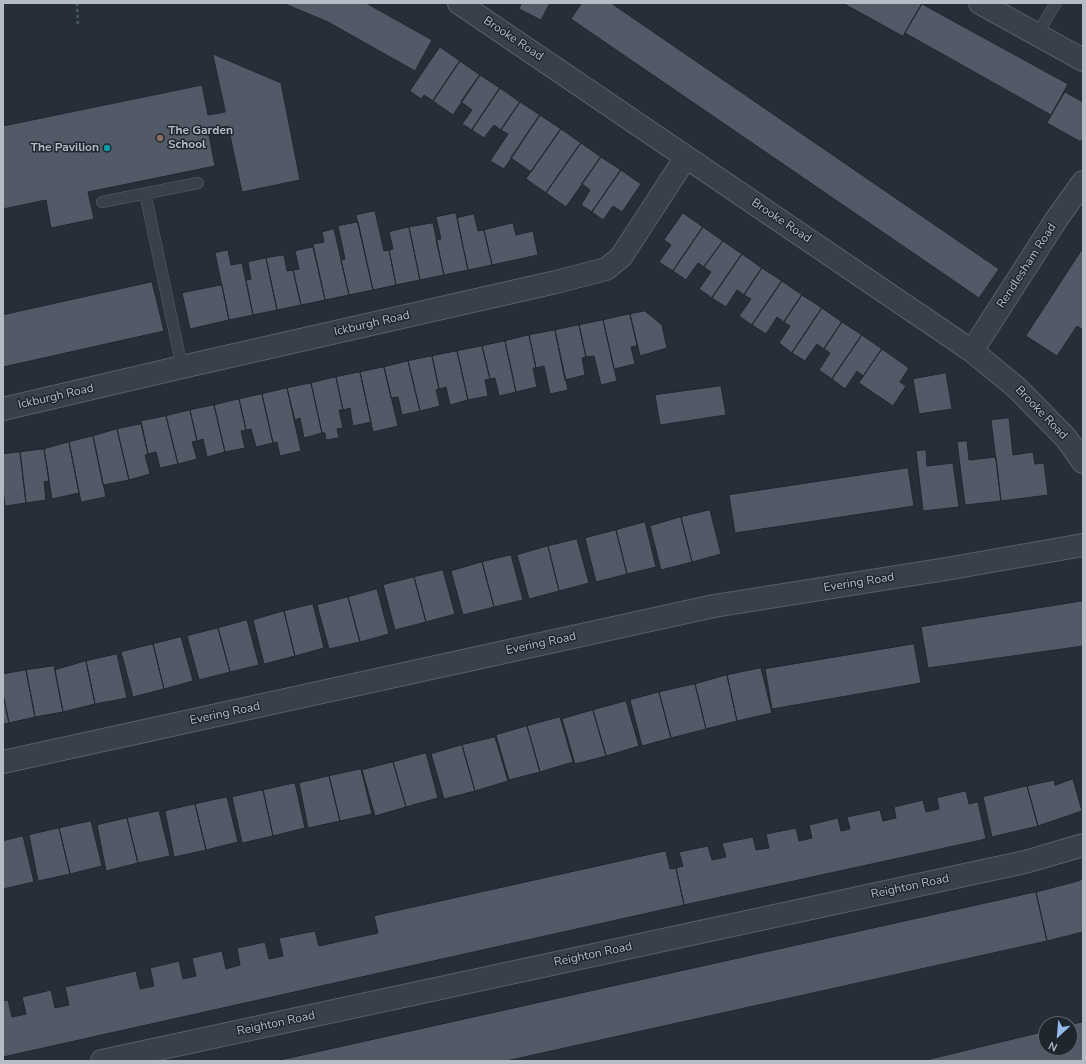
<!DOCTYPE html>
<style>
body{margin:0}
#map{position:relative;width:1086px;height:1064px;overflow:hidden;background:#262f39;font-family:"Nunito Sans",sans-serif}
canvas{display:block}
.frame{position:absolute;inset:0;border:4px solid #b4bcc5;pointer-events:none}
.north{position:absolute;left:1038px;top:1016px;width:40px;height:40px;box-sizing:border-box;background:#1e262e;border:1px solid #5a626a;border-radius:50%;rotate:206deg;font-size:11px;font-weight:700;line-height:16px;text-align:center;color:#b4bcc5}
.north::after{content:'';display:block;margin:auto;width:14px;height:18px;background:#94b9ea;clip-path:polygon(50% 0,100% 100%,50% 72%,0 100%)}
</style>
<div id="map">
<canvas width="1086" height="1064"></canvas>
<div class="frame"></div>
<div class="north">N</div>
</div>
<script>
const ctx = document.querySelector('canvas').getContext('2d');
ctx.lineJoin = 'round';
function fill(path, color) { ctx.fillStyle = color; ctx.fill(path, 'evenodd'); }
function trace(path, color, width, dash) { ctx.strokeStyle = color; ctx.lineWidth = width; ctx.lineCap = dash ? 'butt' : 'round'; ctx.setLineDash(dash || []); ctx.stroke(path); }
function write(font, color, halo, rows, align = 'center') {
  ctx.font = font + ' "Nunito Sans",sans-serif'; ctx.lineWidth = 3; ctx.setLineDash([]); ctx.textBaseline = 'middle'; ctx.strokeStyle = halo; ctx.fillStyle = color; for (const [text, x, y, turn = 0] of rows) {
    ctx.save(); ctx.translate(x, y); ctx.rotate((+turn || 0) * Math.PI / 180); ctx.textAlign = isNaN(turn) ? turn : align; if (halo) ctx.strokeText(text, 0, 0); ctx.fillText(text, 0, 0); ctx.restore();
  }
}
const building = new Path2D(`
 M283,3H366L432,40L415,71L328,22Z
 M522,3H550L541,20L519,9Z
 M582,3H611L999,269L979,298L571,19Z
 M843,3H921L922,4L903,36Z
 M922,4L1068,84L1051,115L905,33Z
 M440,47L460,61L433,101L424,95L421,99L410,91Z
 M213,54L281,83L300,180L242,192L228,126L208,130L215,166L88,192L94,219L51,228L46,200L3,209V126L202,85L208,115L225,112Z
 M460,61L480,75L453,115L433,101Z
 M480,75L500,88L472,130L462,124L472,110L461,102Z
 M500,88L520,102L501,130L494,125L484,138L472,130Z
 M1065,92L1083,102V137L1081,142L1047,123Z
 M520,102L540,115L504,169L490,161L508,134L501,130Z
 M540,115L561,129L531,172L511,158Z
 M561,129L581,143L546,193L526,179Z
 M581,143L601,157L566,207L546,193Z
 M601,157L621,170L592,212L581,205L590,190L582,184Z
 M621,170L641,184L622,212L613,206L603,220L592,212Z
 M375,211L384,251L389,250L396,285L373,290L356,215Z
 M456,213L468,270L444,275L436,240L441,239L436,217Z
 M683,213L703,227L673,271L659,262L671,245L664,240Z
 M474,214L478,231L484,230L492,265L468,270L457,218Z
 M358,222L373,290L349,295L341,260L345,259L338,226Z
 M433,223L444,275L420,280L409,227Z
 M513,223L516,235L533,231L538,255L492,265L484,230Z
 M409,227L420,280L396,285L389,250L393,249L389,232Z
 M703,227L723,241L704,267L698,263L686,280L673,271Z
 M334,229L349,295L325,300L313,244L324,242L322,232Z
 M723,241L742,254L712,298L699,289L711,272L704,267Z
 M313,247L325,300L301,305L293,270L299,269L295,251Z
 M1083,248V330L1077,326L1057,356L1026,336Z
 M228,250L231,265L242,263L253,315L229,320L215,253Z
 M742,254L762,268L744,295L737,290L726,307L712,298Z
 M284,255L287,271L293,270L301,305L277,310L266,258Z
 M266,258L277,310L253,315L246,280L251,279L248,262Z
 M762,268L782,281L752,325L739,316L751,299L744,295Z
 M782,281L802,295L784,322L777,317L766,334L752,325Z
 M152,282L164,331L3,367V315Z
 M222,285L229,320L190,329L182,293Z
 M802,295L822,308L792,353L779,343L790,326L784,322Z
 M822,308L842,322L824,349L817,344L805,361L792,353Z
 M645,311L662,325L667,348L640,356L630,314Z
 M630,314L637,346L631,347L635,364L614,369L603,320Z
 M603,320L617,381L601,385L594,356L586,357L579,325Z
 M842,322L862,335L832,379L819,370L830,353L824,349Z
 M579,325L586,357L582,358L585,375L565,380L555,330Z
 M555,330L568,390L550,394L544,366L536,368L529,335Z
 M529,335L536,368H533L537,387L516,392L505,341Z
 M862,335L882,349L863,376L857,371L845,389L832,379Z
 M505,341L516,392L499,396L495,378L490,379L482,346Z
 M482,346L490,379L485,380L488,396L468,400L457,351Z
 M882,349L909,368L900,382L906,386L893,406L859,383Z
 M457,351L468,400L450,405L446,387L439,389L432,356Z
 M432,356L439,389L436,390L440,406L420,411L408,361Z
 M408,361L420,411L402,415L398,397L391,398L384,367Z
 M384,367L398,426L373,432L360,372Z
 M360,372L371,422L353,426L350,408L343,410L336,377Z
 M946,373L952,409L919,414L913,379Z
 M336,377L343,410H339L343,428L337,429L339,438L326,440L325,433H322L311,383Z
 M311,383L322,433L304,438L300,418L295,420L287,388Z
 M721,386L726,415L660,425L655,395Z
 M287,388L301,451L280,456L277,442L273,443L262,394Z
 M262,394L273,443L256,447L251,429L246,430L239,399Z
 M239,399L246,430L241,431L245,448L225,452L214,405Z
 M214,405L225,452L207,457L203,439L197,441L190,410Z
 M190,410L197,441L192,442L197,459L178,464L166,416Z
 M166,416L178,464L160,468L156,452L148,454L141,421Z
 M1009,418L1013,455L1033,452L1035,464L1044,463L1048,495L1001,501L991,420Z
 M141,424L148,454L145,455L150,474L129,480L117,429Z
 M117,429L129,480L103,485L93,436Z
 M93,436L106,497L81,502L69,442Z
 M967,441L969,460L996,457L1001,501L965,505L957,442Z
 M69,442L79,493L52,499L44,449Z
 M44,449L49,481L44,482L46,500L26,503L20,452Z
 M926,450L927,466L953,463L959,507L923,511L916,451Z
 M20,452L26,503L5,506L3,488V454Z
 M908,468L914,506L735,533L729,495Z
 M710,510L721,554L692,562L681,517Z
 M681,517L692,562L661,570L650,526Z
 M645,522L656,567L627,574L616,530Z
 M616,530L627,574L596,582L585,538Z
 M577,539L589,583L559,591L548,546Z
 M548,546L559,591L529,599L517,555Z
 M511,555L523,600L494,607L482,562Z
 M482,562L494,607L463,615L451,571Z
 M443,570L455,614L426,622L414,577Z
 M414,577L426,622L395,630L383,585Z
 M377,589L389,634L360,642L348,597Z
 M348,597L360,642L329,649L317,605Z
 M1083,601V646L928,668L921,627Z
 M313,604L324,648L295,656L284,611Z
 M284,611L295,656L264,664L253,620Z
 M247,620L259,665L230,672L218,628Z
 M218,628L230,672L199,680L187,636Z
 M181,637L193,681L164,689L153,644Z
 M153,644L164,689L133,697L121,652Z
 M914,644L921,683L772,709L765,669Z
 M117,654L127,698L95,704L86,661Z
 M86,661L95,704L63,712L55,670Z
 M54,666L63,712L35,717L26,670Z
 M761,668L772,713L737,721L727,675Z
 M26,670L35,717L9,723L3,694V674Z
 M727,675L737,721L706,729L695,684Z
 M695,684L706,729L671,738L659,692Z
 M659,692L671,738L642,746L630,700Z
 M3,694L9,723L3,724Z
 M626,701L639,746L606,756L593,710Z
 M593,710L606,756L575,764L562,719Z
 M560,717L573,762L540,772L527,726Z
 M527,726L540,772L509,780L496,735Z
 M495,737L508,781L475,791L462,745Z
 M462,745L475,791L444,799L431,754Z
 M426,753L438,798L406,807L393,762Z
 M393,762L406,807L375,816L362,770Z
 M361,769L372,814L340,821L329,776Z
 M329,776L340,821L308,828L299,783Z
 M1073,779L1082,811L1038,826L1027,786L1054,780L1055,785Z
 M295,783L305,828L273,836L263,790Z
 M1027,786L1038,826L992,837L983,797Z
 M263,790L273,836L242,843L232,797Z
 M966,791L969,804L978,802L986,839L684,905L676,868L683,866L679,852L708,846L712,860L726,857L722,843L753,837L756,850L769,848L766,834L796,828L799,841L812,838L809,825L838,818L841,831L850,829L847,817L880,810L883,821L896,818L894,807L923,800L926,812L939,809L937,798Z
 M227,797L238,842L206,850L195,804Z
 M195,804L206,850L174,857L165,811Z
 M159,811L170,856L138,863L127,818Z
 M127,818L138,863L106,871L97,825Z
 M91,821L102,866L70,874L59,828Z
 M59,828L70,874L38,881L29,835Z
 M23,836L34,882L3,889V841Z
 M666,851L670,869L676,868L684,905L3,1057V1001L8,1000L12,1017L26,1014L22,997L51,990L55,1008L69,1005L65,987L136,971L140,989L154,986L150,968L179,961L183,979L196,976L192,958L222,951L226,969L240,965L237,948L265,942L269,959L283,956L279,938L315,931L319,946L378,933L374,916Z
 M1083,879V932L1047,941L1036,892L1078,881Z
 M1036,892L1047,941L506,1061H276Z
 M1083,1022V1061H922L1046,1031V1048H1070V1025Z`);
const path = new Path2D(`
 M77,3L78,27`);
const service = new Path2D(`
 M1037,34L1056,3
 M145,193L182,367
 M102,202L198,183`);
const minor = new Path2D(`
 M459,3L972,351L1017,388L1066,438L1083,462
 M980,3L1083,60
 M972,351L1056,220L1083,182
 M3,409L182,367L556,282L606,269L621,257L686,157
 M3,762L714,606L946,569L1083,545
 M102,1061L1025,862L1083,845`);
const markers = [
 [160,138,4,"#8d6e63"],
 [107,148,4,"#0f9aa8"]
];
const streetNames = [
 ["Brooke Road",513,39,34],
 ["Brooke Road",781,221,34],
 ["Rendlesham Road",1027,266,-57],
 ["Ickburgh Road",372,324,-13],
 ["Ickburgh Road",56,397,-13],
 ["Brooke Road",1041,413,46],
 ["Evering Road",859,583,-9],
 ["Evering Road",541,644,-12],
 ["Evering Road",225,714,-12],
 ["Reighton Road",910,887,-12],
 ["Reighton Road",593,955,-12],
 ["Reighton Road",276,1024,-12]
];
const poiNames = [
 ["The Garden",168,131],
 ["School",168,145],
 ["The Pavilion",99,148,"right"]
];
fill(building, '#515a66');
trace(building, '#202830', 1);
trace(service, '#575f67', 12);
trace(minor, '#575f67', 24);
trace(path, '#495a5b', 2.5, [3, 3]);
trace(service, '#394049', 11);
trace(minor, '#394049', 22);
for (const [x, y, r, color] of markers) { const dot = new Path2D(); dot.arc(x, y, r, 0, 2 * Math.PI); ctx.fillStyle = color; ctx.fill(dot); trace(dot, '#1e262e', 1.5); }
write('12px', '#b4bcc5', '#1e262e', streetNames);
write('bold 12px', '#b4bcc5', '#1e262e', poiNames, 'left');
</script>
